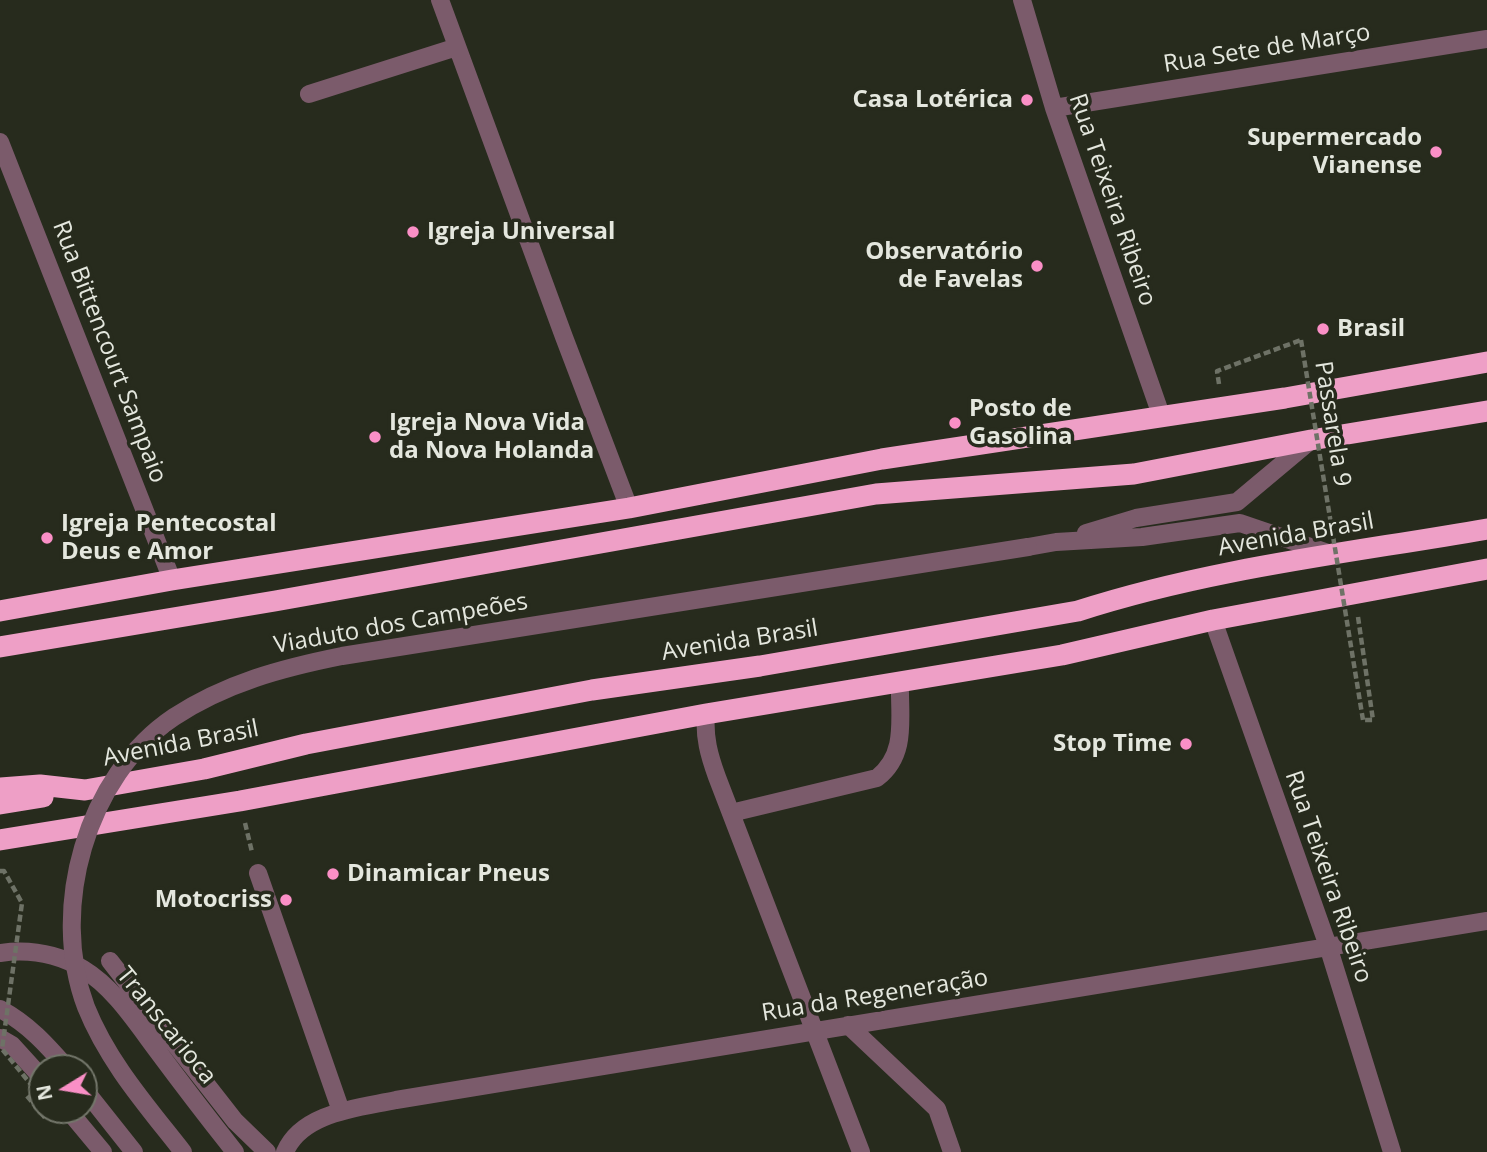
<!DOCTYPE html>
<meta charset="utf-8">
<style>
body{margin:0}
#map{position:relative;width:1487px;height:1152px;overflow:hidden;background:#272b1d;font-family:"Open Sans",sans-serif}
canvas{display:block}
.north{position:absolute;left:28px;top:1054px;width:70px;height:70px;box-sizing:border-box;background:#272b1d;border:2px solid #73766a;border-radius:50%;rotate:259deg;font-size:19px;font-weight:700;line-height:28px;text-align:center;color:#e4e7de}
.north::after{content:'';display:block;margin:auto;width:24px;height:32px;background:#fa8fc6;clip-path:polygon(50% 0,100% 100%,50% 72%,0 100%)}
</style>
<div id="map">
<canvas width="1487" height="1152"></canvas>
<div class="north">N</div>
</div>
<script>
const ctx = document.querySelector('canvas').getContext('2d');
ctx.lineJoin = 'round';
function trace(path, color, width, dash) { ctx.strokeStyle = color; ctx.lineWidth = width; ctx.lineCap = dash ? 'butt' : 'round'; ctx.setLineDash(dash || []); ctx.stroke(path); }
function write(font, color, halo, rows, align = 'center') {
  ctx.font = font + ' "Open Sans",sans-serif'; ctx.lineWidth = 7; ctx.setLineDash([]); ctx.textBaseline = 'middle'; ctx.strokeStyle = halo; ctx.fillStyle = color; for (const [text, x, y, turn = 0] of rows) {
    ctx.save(); ctx.translate(x, y); ctx.rotate((+turn || 0) * Math.PI / 180); ctx.textAlign = isNaN(turn) ? turn : align; if (halo) ctx.strokeText(text, 0, 0); ctx.fillText(text, 0, 0); ctx.restore();
  }
}
const path = new Path2D(`
 M1219,384L1217,371L1301,340
 M1358,617L1373,720H1363
 M245,823L252,852
 M27,1096L46,1119`);
const minor = new Path2D(`
 M440,0L564,337L629,508
 M1022,0L1054,108L1161,415
 M309,94L457,47
 M1054,108L1487,39
 M0,142L172,580
 M1086,533L1136,518L1237,502L1311,440
 M1028,547L1056,542L1142,537L1240,523L1331,554
 M1213,620L1328,946L1392,1152
 M706,714C704,737 709,755 717,777L861,1152
 M731,813L877,778C908,754 899,718 900,682
 M258,873L341,1111
 M0,953C29,949 58,954 83,969C113,987 135,1021 156,1049C182,1084 208,1118 235,1152
 M110,961L235,1121L267,1152
 M0,1009C28,1024 46,1044 67,1068
 M848,1025L937,1109L952,1152
 M0,1038L12,1045L42,1078
 M84,1089L134,1152
 M68,1110L103,1152
 M285,1152C302,1112 359,1108 396,1100L1487,921`);
const highway = new Path2D(`
 M0,611L172,580L629,508L882,459L1285,398L1487,362
 M0,647L275,601L876,494L1134,474L1311,440L1487,411
 M0,788L40,785L85,790L204,769L306,744L592,690L760,666L1078,611C1211,568 1350,553 1487,529
 M0,804L43,797
 M0,840L240,801L706,714L1062,655L1213,620L1487,569`);
const pathBridge = new Path2D(`
 M1301,340L1363,720
 M0,871H4L22,903L2,1049L42,1098`);
const minorBridge = new Path2D(`
 M183,1152C147,1106 108,1062 86,1007C49,909 86,776 174,717C226,683 282,668 342,656L1028,547`);
const markers = [
 [1027,100,7,"#fa8fc6"],
 [1436,152,7,"#fa8fc6"],
 [413,232,7,"#fa8fc6"],
 [1037,266,7,"#fa8fc6"],
 [1323,329,7,"#fa8fc6"],
 [955,423,7,"#fa8fc6"],
 [375,437,7,"#fa8fc6"],
 [47,538,7,"#fa8fc6"],
 [1186,744,7,"#fa8fc6"],
 [333,874,7,"#fa8fc6"],
 [286,900,7,"#fa8fc6"]
];
const streetNames = [
 ["Rua Sete de Março",1267,49,-9],
 ["Rua Teixeira Ribeiro",1112,200,71],
 ["Rua Bittencourt Sampaio",109,352,69],
 ["Passarela 9",1332,424,81],
 ["Avenida Brasil",1296,535,-10],
 ["Viaduto dos Campeões",401,624,-10],
 ["Avenida Brasil",740,641,-9],
 ["Avenida Brasil",181,744,-11],
 ["Rua Teixeira Ribeiro",1328,877,71],
 ["Rua da Regeneração",875,996,-9],
 ["Transcarioca",166,1026,51]
];
const poiNames = [
 ["Casa Lotérica",1013,100,"right"],
 ["Supermercado",1422,138,"right"],
 ["Vianense",1422,166,"right"],
 ["Igreja Universal",427,232],
 ["Observatório",1023,252,"right"],
 ["de Favelas",1023,280,"right"],
 ["Brasil",1337,329],
 ["Posto de",969,409],
 ["Gasolina",969,437],
 ["Igreja Nova Vida",389,423],
 ["da Nova Holanda",389,451],
 ["Igreja Pentecostal",61,524],
 ["Deus e Amor",61,552],
 ["Stop Time",1172,744,"right"],
 ["Dinamicar Pneus",347,874],
 ["Motocriss",272,900,"right"]
];
trace(path, '#6e7266', 4.5, [7, 3.5]);
trace(minor, '#7b5b6b', 18);
trace(highway, '#ee9fc6', 21);
trace(pathBridge, '#6e7266', 4.5, [7, 3.5]);
trace(minorBridge, '#7b5b6b', 18);
for (const [x, y, r, color] of markers) { const dot = new Path2D(); dot.arc(x, y, r, 0, 2 * Math.PI); ctx.fillStyle = color; ctx.fill(dot); trace(dot, '#272b1d', 2.5); }
write('24px', '#e4e7de', '#272b1d', streetNames);
write('bold 24px', '#e4e7de', '#272b1d', poiNames, 'left');
</script>
